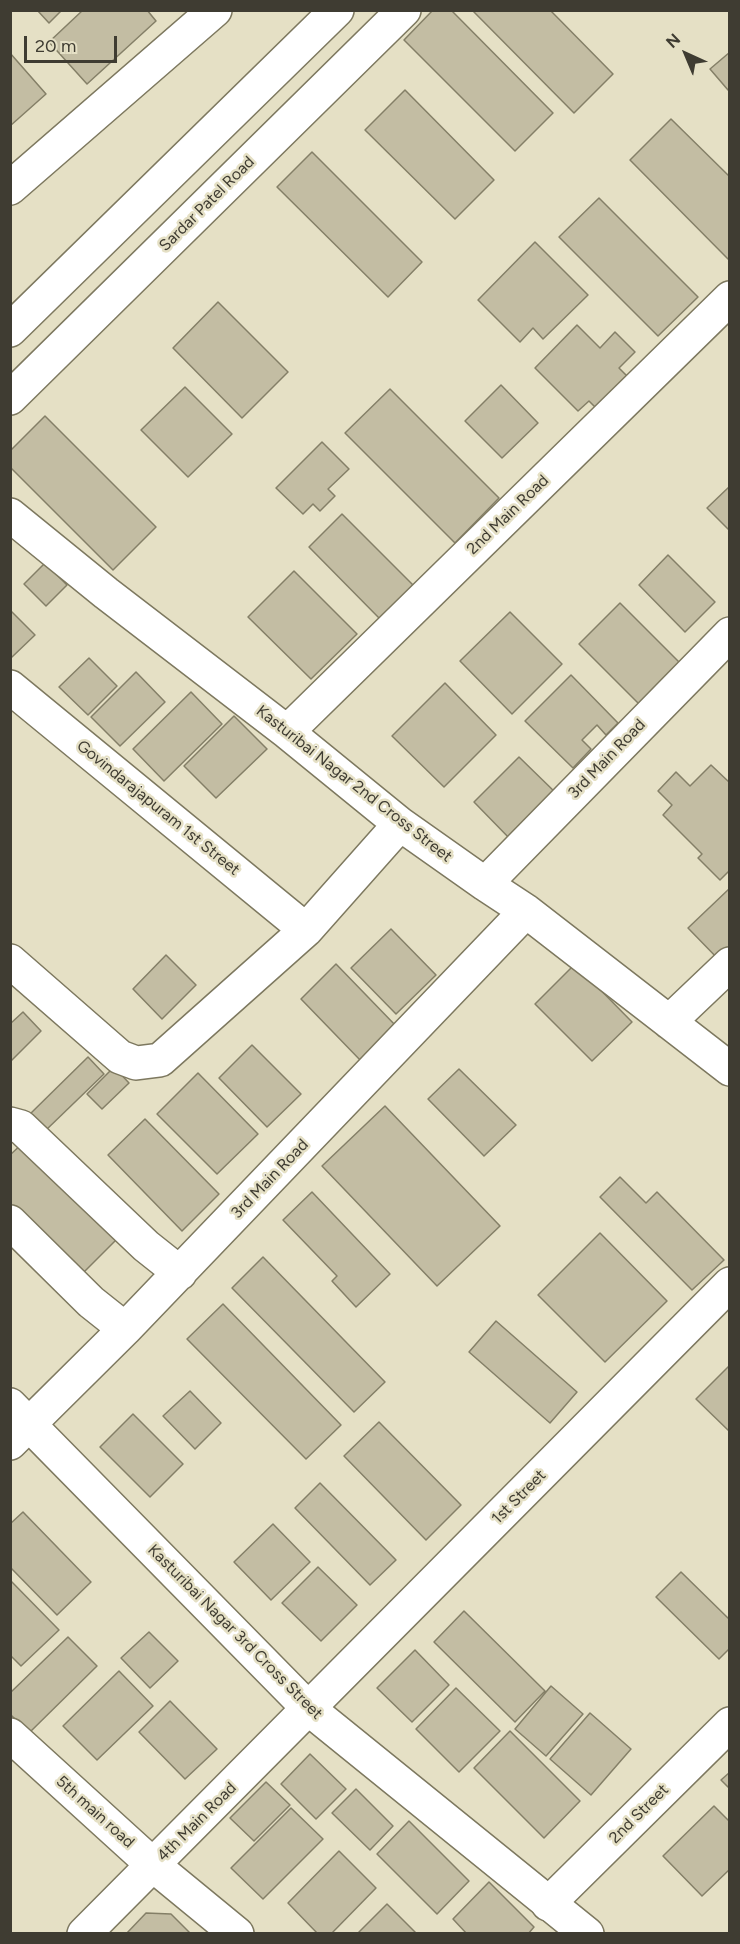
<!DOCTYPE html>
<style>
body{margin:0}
#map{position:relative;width:740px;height:1944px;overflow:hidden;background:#e5e0c5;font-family:Figtree,sans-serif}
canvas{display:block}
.frame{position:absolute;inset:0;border:12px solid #3f3c32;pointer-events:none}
.north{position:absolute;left:656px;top:24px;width:60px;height:60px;-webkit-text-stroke:4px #e5e0c5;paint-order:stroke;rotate:316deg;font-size:16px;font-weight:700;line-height:24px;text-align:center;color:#3f3c32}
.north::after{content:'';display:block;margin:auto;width:21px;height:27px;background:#3f3c32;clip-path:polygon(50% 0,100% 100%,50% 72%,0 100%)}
.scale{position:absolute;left:24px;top:36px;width:93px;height:27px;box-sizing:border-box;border:3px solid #3f3c32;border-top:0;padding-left:8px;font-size:18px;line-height:21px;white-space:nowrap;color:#3f3c32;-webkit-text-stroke:4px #e5e0c5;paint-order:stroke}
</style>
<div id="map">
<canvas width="740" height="1944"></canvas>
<div class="frame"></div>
<div class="north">N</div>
<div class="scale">20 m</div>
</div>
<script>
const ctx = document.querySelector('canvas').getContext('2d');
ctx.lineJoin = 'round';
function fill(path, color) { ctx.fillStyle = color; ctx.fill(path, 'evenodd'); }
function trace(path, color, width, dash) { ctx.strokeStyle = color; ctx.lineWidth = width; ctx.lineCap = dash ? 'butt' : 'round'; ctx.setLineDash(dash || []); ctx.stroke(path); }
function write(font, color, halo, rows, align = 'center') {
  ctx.font = font + ' Figtree,sans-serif'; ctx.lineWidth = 5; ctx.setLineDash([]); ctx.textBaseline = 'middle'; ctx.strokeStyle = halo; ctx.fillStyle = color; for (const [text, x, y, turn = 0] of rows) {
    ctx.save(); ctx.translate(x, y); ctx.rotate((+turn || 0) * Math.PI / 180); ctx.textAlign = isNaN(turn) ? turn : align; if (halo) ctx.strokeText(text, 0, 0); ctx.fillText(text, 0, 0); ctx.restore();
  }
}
const building = new Path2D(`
 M37,10H62L49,23Z
 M83,10H147L156,21L87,84L49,42Z
 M433,10H451L553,113L515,151L404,40Z
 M472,10H550L613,74L574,113Z
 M730,52V88L728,90L710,69Z
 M10,53L46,94L10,126Z
 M405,90L494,180L455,219L365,130Z
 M671,119L730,177V257L728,259L630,160Z
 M312,152L422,262L388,297L277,187Z
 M599,198L698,297L658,336L559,237Z
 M535,242L588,295L543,339L533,328L520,342L478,300Z
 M218,302L288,372L242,418L173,348Z
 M577,325L600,348L615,332L635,352L619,368L628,377L596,408L589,401L578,411L535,368Z
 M501,385L538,423L502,458L465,421Z
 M185,387L232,434L188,477L141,430Z
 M390,389L499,498L455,543L345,433Z
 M45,416L156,527L113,570L10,467V451Z
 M322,442L349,469L328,489L335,496L320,511L313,504L303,514L276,488Z
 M730,486V531L707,508Z
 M342,514L413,585L380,619L309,547Z
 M668,555L715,602L685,632L639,585Z
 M45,563L67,585L46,606L24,584Z
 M294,571L357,634L311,679L248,617Z
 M620,603L686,669L645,710L579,644Z
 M10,610L35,635L12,657L10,656Z
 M510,612L562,664L512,714L460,661Z
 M89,658L117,686L88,715L59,687Z
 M136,672L165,702L120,746L91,717Z
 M571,675L618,723L606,735L597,725L582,740L591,749L573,768L525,721Z
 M445,683L496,735L444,787L392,736Z
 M191,692L222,724L164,781L133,749Z
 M234,716L267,749L216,798L184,766Z
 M519,757L558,795L512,841L474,802Z
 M711,765L730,783V870L720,880L698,858L702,854L663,815L672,805L658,791L676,772L690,786Z
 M730,888V956L722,963L688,928Z
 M391,929L436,975L396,1014L351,968Z
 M166,955L196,985L162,1019L133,989Z
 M336,964L397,1027L362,1062L301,999Z
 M575,964L632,1022L592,1061L535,1004Z
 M23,1012L41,1031L10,1062V1024Z
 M252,1045L301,1094L267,1127L219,1078Z
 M88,1057L104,1074L45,1131L29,1115Z
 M114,1067L129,1083L102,1109L87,1094Z
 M459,1069L516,1125L484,1156L428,1099Z
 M198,1073L258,1134L217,1174L157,1114Z
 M385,1106L500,1226L437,1286L322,1166Z
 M145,1119L219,1194L182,1231L108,1155Z
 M25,1141L119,1237L77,1279L10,1211V1155Z
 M620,1177L646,1203L657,1192L724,1260L692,1290L600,1197Z
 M312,1192L390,1274L356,1307L332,1281L337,1276L283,1220Z
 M600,1233L667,1301L605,1362L538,1295Z
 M263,1257L385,1382L354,1412L232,1288Z
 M223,1304L341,1425L306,1459L187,1339Z
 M496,1321L577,1392L550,1423L469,1352Z
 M730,1365V1432L696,1399Z
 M190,1391L221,1423L195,1449L163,1416Z
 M133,1414L183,1464L150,1497L100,1447Z
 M379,1422L461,1505L426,1540L344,1456Z
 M320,1483L396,1560L370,1585L295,1508Z
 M23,1512L91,1582L57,1615L10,1567V1524Z
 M273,1524L310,1562L271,1600L234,1562Z
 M318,1567L357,1605L321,1641L282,1603Z
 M681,1572L730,1620V1648L719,1659L656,1597Z
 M10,1580L59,1630L21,1666L10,1655Z
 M464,1611L545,1691L515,1722L434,1642Z
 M149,1632L178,1661L150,1688L121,1658Z
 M68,1637L97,1666L29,1733L10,1714V1693Z
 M415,1650L449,1685L412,1722L377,1688Z
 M119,1671L153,1706L97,1760L63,1726Z
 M551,1686L583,1714L546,1756L515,1729Z
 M456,1688L500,1731L459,1772L416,1729Z
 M170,1701L217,1749L185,1779L139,1732Z
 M590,1713L631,1749L591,1795L550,1759Z
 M510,1731L580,1801L544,1838L474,1768Z
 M310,1754L346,1789L316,1819L281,1784Z
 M730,1772V1789L721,1780Z
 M266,1782L290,1805L254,1841L230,1818Z
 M356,1789L393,1826L370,1850L332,1813Z
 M714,1806L730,1822V1869L702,1896L663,1856Z
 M291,1808L323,1839L263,1899L231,1868Z
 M409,1821L469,1881L437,1914L377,1854Z
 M339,1851L376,1888L331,1934H318L288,1903Z
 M489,1882L534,1927L528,1934H467L453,1919Z
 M387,1904L417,1934H357Z
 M146,1913L171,1914L191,1934H126Z`);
const street = new Path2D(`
 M10,188L215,10
 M10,515L106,593L287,732L400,824L485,884L526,911L730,1069
 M10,687L306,930
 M287,732L730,298
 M485,884L730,634
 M10,961L120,1057L136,1063L160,1060L306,930L400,824
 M669,1022L730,964
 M10,1124L21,1127L146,1246L180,1273
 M10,1222L91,1302L125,1329
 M10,1443L125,1329L526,911
 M10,1735L153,1865L237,1934
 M548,1904L730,1724
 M84,1934L730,1284`);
const secondary = new Path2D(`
 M10,1405L309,1709L587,1934`);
const primary = new Path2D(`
 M10,330L337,10
 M10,398L404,10`);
const streetNames = [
 ["Sardar Patel Road",207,204,-45],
 ["2nd Main Road",508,515,-44],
 ["3rd Main Road",607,759,-46],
 ["Kasturibai Nagar 2nd Cross Street",354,784,38],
 ["Govindarajapuram 1st Street",158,808,39],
 ["3rd Main Road",270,1179,-46],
 ["1st Street",519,1497,-45],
 ["Kasturibai Nagar 3rd Cross Street",235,1632,45],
 ["5th main road",95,1812,42],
 ["2nd Street",639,1814,-45],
 ["4th Main Road",197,1822,-45]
];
fill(building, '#c3bda3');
trace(building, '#847f67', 1.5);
trace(street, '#7d785f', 36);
trace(secondary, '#7d785f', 36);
trace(primary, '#7d785f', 36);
trace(street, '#fff', 33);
trace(secondary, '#fff', 33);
trace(primary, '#fff', 33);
write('16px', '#3f3c32', '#e5e0c5', streetNames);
</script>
